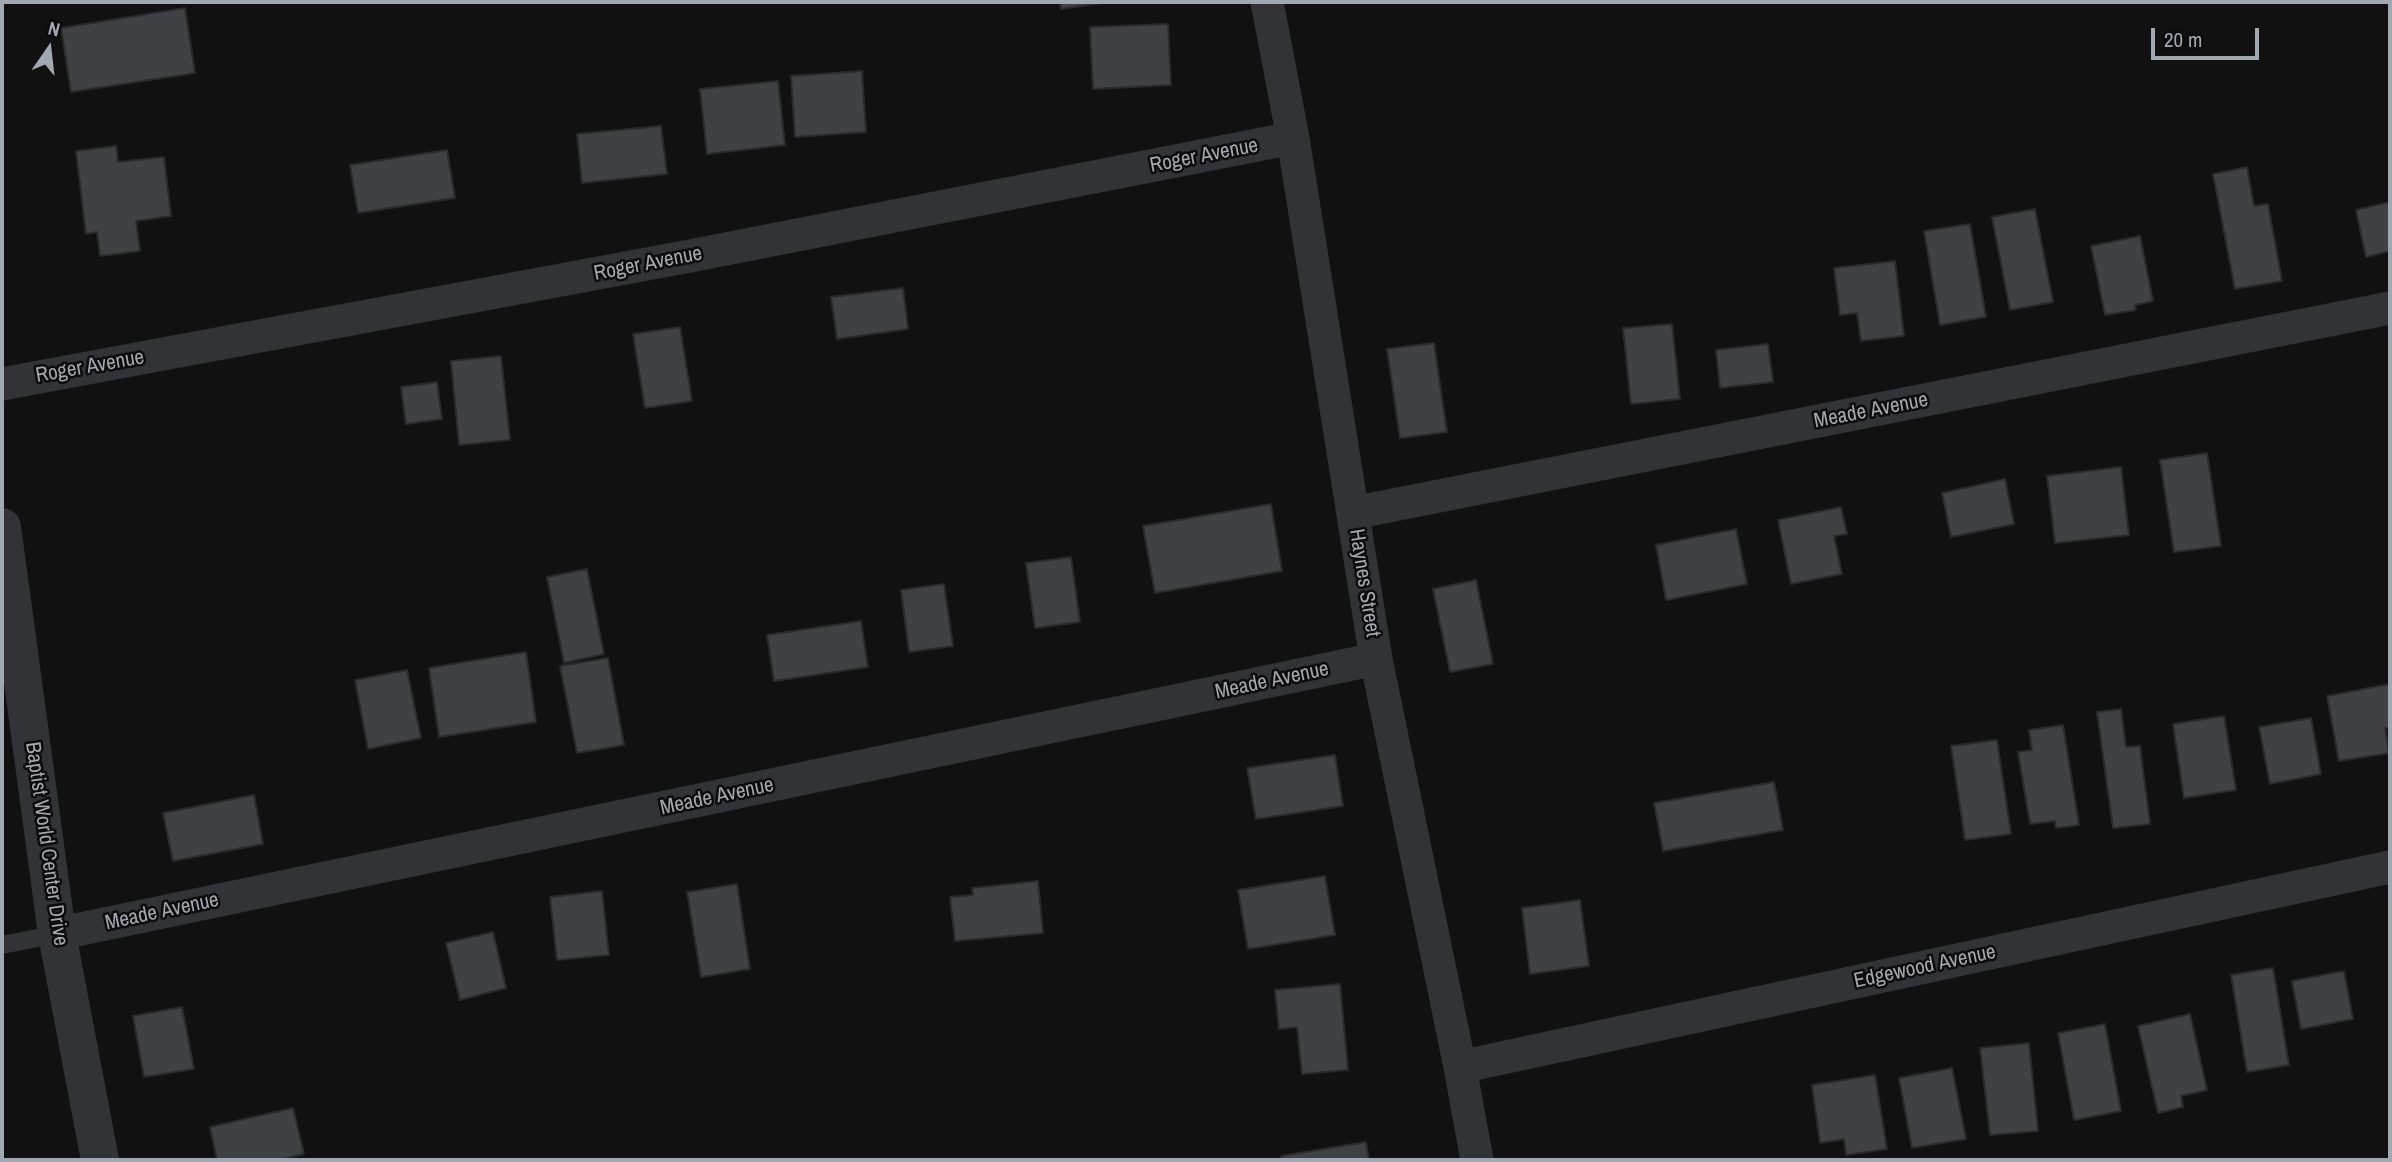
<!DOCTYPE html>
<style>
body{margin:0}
#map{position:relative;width:2392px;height:1162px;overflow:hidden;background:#111112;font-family:"Archivo Narrow",sans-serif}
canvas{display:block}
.frame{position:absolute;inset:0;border:4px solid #a2a8b2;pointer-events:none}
.north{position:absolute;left:14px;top:14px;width:70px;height:70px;-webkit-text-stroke:5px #0c0c0d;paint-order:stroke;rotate:14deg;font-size:19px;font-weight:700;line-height:28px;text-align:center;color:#a2a8b2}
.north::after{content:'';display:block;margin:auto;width:24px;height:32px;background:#a2a8b2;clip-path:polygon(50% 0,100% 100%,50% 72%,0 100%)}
.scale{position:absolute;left:2151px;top:28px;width:108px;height:32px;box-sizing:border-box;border:4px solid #a2a8b2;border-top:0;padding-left:9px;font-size:21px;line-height:24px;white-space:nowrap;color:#a2a8b2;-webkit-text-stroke:5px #0c0c0d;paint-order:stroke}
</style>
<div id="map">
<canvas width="2392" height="1162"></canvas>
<div class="frame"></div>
<div class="north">N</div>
<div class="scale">20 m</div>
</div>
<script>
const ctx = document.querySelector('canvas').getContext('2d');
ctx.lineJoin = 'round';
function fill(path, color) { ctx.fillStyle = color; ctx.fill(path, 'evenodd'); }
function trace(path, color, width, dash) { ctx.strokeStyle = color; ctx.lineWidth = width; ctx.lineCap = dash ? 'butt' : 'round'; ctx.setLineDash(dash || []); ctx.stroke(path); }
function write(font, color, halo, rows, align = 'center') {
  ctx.font = font + ' "Archivo Narrow",sans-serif'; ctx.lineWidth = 5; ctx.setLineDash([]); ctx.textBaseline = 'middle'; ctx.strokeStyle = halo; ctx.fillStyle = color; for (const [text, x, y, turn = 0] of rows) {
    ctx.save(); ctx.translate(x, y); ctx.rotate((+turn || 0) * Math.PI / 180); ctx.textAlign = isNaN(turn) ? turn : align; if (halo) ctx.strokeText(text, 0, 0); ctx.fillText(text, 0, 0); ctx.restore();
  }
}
const building = new Path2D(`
 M1060,2H1108L1061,9Z
 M185,8L195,73L71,92L61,28Z
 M1168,24L1171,85L1093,89L1090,27Z
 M862,71L866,132L795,137L791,76Z
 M778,81L785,145L707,154L700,89Z
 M661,126L667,174L582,183L577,134Z
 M116,146L118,162L164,157L171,216L136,221L140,251L100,256L97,232L86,234L76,151Z
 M447,150L455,198L358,213L350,165Z
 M2247,167L2254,206L2268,204L2282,281L2235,289L2213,174Z
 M2390,202V251L2366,257L2356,210Z
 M2035,209L2053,302L2010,310L1992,217Z
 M1970,224L1986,317L1940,325L1924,231Z
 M2140,236L2153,301L2135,305L2136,310L2105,315L2091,246Z
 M1895,261L1904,336L1861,341L1857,313L1840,315L1834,268Z
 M903,288L908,329L837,339L831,297Z
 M1672,324L1680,399L1631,404L1623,328Z
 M680,327L692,401L645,408L633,334Z
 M1434,343L1447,432L1400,438L1387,349Z
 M1768,344L1773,382L1720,388L1716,350Z
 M501,356L510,440L459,445L451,361Z
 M437,382L442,419L406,424L401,387Z
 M2207,453L2221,546L2174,552L2160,460Z
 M2121,467L2129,535L2055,543L2047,476Z
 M2005,479L2014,524L1951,537L1942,493Z
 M1271,504L1282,571L1155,593L1143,526Z
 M1841,507L1847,534L1834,536L1842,574L1791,584L1778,520Z
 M1736,529L1747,584L1666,600L1656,545Z
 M1071,557L1080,622L1035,628L1026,563Z
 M587,569L604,654L564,663L547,577Z
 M1476,580L1493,664L1450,672L1433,589Z
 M944,584L953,646L909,652L901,590Z
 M861,621L868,667L774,681L767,635Z
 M526,652L536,722L439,737L429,668Z
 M608,658L624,745L577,753L560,666Z
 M407,670L421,738L368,749L355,680Z
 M2390,684V727L2385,728L2389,753L2339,761L2327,696Z
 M2121,709L2126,747L2140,746L2150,824L2113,828L2097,712Z
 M2224,716L2236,790L2184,798L2173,724Z
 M2311,718L2321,774L2270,784L2259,727Z
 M2063,725L2079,825L2056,828L2055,821L2030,824L2018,752L2032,750L2029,730Z
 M1997,740L2011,834L1965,840L1951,746Z
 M1335,755L1343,806L1256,819L1247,768Z
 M1774,782L1783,830L1663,851L1654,803Z
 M254,795L263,844L173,861L163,813Z
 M1325,876L1335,935L1248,949L1238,890Z
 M1038,881L1043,933L955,941L950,897L973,895L972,888Z
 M737,884L750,969L701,977L687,892Z
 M602,891L609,955L557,960L550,897Z
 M1580,900L1589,966L1530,974L1522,908Z
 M493,932L506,988L460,1000L446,943Z
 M2273,968L2289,1065L2247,1072L2231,975Z
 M2344,971L2353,1019L2301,1029L2292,981Z
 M1340,984L1348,1070L1302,1074L1297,1027L1279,1029L1275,990Z
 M182,1007L194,1069L144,1077L133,1016Z
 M2190,1014L2207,1090L2181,1096L2183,1107L2158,1113L2138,1026Z
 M2105,1024L2121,1111L2074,1120L2058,1033Z
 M2029,1043L2038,1131L1990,1135L1980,1048Z
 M1952,1068L1966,1139L1912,1148L1899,1078Z
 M1875,1075L1887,1149L1846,1155L1844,1139L1820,1143L1812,1085Z
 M293,1108L304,1154L280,1160H217L210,1127Z
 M1366,1142L1369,1160H1282L1281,1156Z`);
const service = new Path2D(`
 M2,945L57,934`);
const minor = new Path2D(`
 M1267,2L1293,138L1376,659L1460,1067L1477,1160
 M2,384L690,256L1293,138
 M1353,513L2390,308
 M57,934L1376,659
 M1460,1067L2390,867`);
const tertiary = new Path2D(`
 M2,527L57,934L100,1160`);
const streetNames = [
 ["Roger Avenue",1204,156,-11],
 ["Roger Avenue",648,264,-11],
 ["Roger Avenue",90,367,-10],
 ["Meade Avenue",1871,411,-11],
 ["Haynes Street",1364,583,81],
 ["Meade Avenue",1272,681,-12],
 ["Meade Avenue",717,797,-12],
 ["Baptist World Center Drive",46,844,82],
 ["Meade Avenue",162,912,-12],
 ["Edgewood Avenue",1925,967,-12]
];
fill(building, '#404145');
trace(building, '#2b2b2e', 2);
trace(service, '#323337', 18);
trace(minor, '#323337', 33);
trace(tertiary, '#323337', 38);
write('21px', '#a2a8b2', '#0c0c0d', streetNames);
</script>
